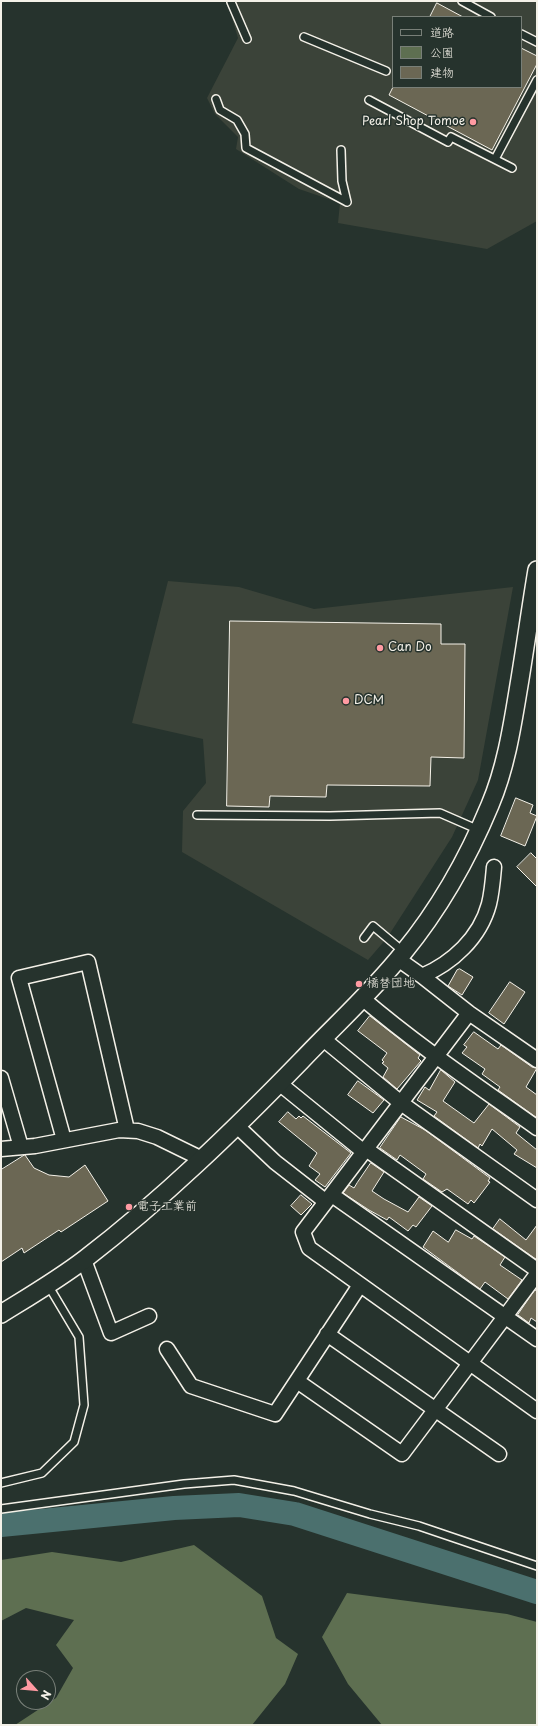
<!DOCTYPE html>
<meta charset="utf-8">
<style>
body{margin:0}
#map{position:relative;width:538px;height:1726px;overflow:hidden;background:#26332d;font-family:"Playpen Sans","Klee One",sans-serif}
canvas{display:block}
.frame{position:absolute;inset:0;border:2px solid #f4f1e8;pointer-events:none}
.legend{position:absolute;left:392px;top:16px;width:130px;height:72px;box-sizing:border-box;background:#26332d;border:1px solid #787f78;margin:0;padding:5px 7px;list-style:none;font-size:12px;color:#f4f1e8}
.legend li{display:flex;align-items:center;gap:8px;height:20px}
.legend b{width:20px;border:1px solid #787f78}
.north{position:absolute;left:16px;top:1670px;width:40px;height:40px;box-sizing:border-box;background:#26332d;border:1px solid #787f78;border-radius:50%;rotate:117deg;font-size:11px;font-weight:700;line-height:16px;text-align:center;color:#f4f1e8}
.north::after{content:'';display:block;margin:auto;width:14px;height:18px;background:#ff9aa2;clip-path:polygon(50% 0,100% 100%,50% 72%,0 100%)}
</style>
<div id="map">
<canvas width="538" height="1726"></canvas>
<div class="frame"></div>
<ul class="legend">
<li><b style="height:5px;background:#26332d"></b>道路</li>
<li><b style="height:11px;background:#5e6f51"></b>公園</li>
<li><b style="height:11px;background:#6b6754"></b>建物</li>
</ul>
<div class="north">N</div>
</div>
<script>
const ctx = document.querySelector('canvas').getContext('2d');
ctx.lineJoin = 'round';
function fill(path, color) { ctx.fillStyle = color; ctx.fill(path, 'evenodd'); }
function trace(path, color, width, dash) { ctx.strokeStyle = color; ctx.lineWidth = width; ctx.lineCap = dash ? 'butt' : 'round'; ctx.setLineDash(dash || []); ctx.stroke(path); }
function write(font, color, halo, rows, align = 'center') {
  ctx.font = font + ' "Playpen Sans","Klee One",sans-serif'; ctx.lineWidth = 3; ctx.setLineDash([]); ctx.textBaseline = 'middle'; ctx.strokeStyle = halo; ctx.fillStyle = color; for (const [text, x, y, turn = 0] of rows) {
    ctx.save(); ctx.translate(x, y); ctx.rotate((+turn || 0) * Math.PI / 180); ctx.textAlign = isNaN(turn) ? turn : align; if (halo) ctx.strokeText(text, 0, 0); ctx.fillText(text, 0, 0); ctx.restore();
  }
}
const built = new Path2D(`
 M227,1H537V221L487,249L338,223L340,203L299,189L236,149L238,137L215,114L207,98L238,38ZM393,17H521V87H393Z
 M168,581L239,587L314,609L513,587L478,780L452,837L387,938L368,960L182,852L183,811L206,783L203,739L132,723Z`);
const green = new Path2D(`
 M194,1545L262,1596L276,1638L298,1654L285,1684L252,1725H15L56,1698L73,1668L56,1645L74,1620L26,1608L1,1621V1560L52,1552L121,1562Z
 M347,1593L507,1614L537,1622V1725H382L348,1684L322,1637Z`);
const river = new Path2D(`
 M1,1525L174,1508L239,1505L295,1514L537,1592`);
const building = new Path2D(`
 M437,3L463,17H430Z
 M521,48L537,56V64L492,150L389,95L393,87H521Z
 M230,621L441,624V644H465L464,758L431,757L430,786L327,785L326,797L270,796L269,807L227,806Z
 M516,798L533,805L530,813L537,816L525,846L501,836Z
 M531,853L537,859V887L517,867Z
 M460,969L473,977L462,995L448,986L457,970Z
 M510,982L525,992L504,1024L489,1013Z
 M370,1016L420,1055L418,1058L421,1061L397,1089L383,1077L388,1068L382,1063L384,1062L382,1060L387,1053L358,1031Z
 M474,1032L498,1049L501,1045L532,1067L537,1068L526,1087L537,1095V1118L498,1090L500,1087L482,1074L485,1069L462,1053L467,1047L464,1045Z
 M441,1070L455,1082L443,1101L474,1123L489,1104L520,1127L516,1133L537,1150V1168L514,1154L517,1150L492,1129L482,1146L480,1144L478,1148L434,1116L437,1112L417,1100L425,1087L429,1090Z
 M358,1081L384,1100L373,1113L348,1095Z
 M288,1112L296,1119L299,1116L301,1118L303,1116L351,1153L325,1187L315,1180L320,1174L309,1166L317,1153L279,1122Z
 M401,1117L425,1130L490,1178L488,1181L490,1182L474,1203L471,1200L468,1204L447,1189L442,1192L423,1179L426,1174L400,1155L397,1160L380,1148Z
 M25,1155L34,1168L49,1175L69,1177L85,1165L108,1201L61,1232L59,1230L24,1253L22,1248L1,1262V1170Z
 M371,1163L384,1172L372,1191L384,1199L408,1212L419,1197L432,1206L416,1227L413,1225L408,1231L389,1217L387,1220L369,1210L343,1193L349,1185L354,1188L357,1183Z
 M301,1195L312,1204L301,1215L291,1206Z
 M500,1219L526,1240L537,1225V1260L493,1229Z
 M456,1230L472,1239L474,1236L505,1257L500,1265L522,1280L508,1299L485,1282L480,1289L423,1247L433,1231L448,1242Z
 M535,1290L537,1291V1322L531,1318L529,1323L518,1315Z`);
const service = new Path2D(`
 M462,1L491,17
 M231,2L247,39
 M521,34L537,42
 M304,37L386,71
 M216,99L220,110L237,120L245,134L246,148L347,202
 M369,100L448,142L451,137L512,168
 M341,150L342,181L347,202
 M495,159L537,80
 M197,815L330,816L440,813L479,830
 M364,938L373,926L404,952
 M1,1483L42,1473L74,1442L84,1405L79,1337L48,1285
 M1,1509L184,1484L234,1480L294,1491L370,1514L419,1526L537,1566`);
const minor = new Path2D(`
 M398,959L422,976C452,963 480,938 489,904C492,892 493,879 494,867
 M422,976L469,1013L537,1060
 M362,998C417,1045 478,1086 537,1128
 M469,1013L303,1232L309,1248L537,1411
 M322,1038L401,1103L537,1200
 M1,1078L21,1147
 M279,1083L364,1152
 M237,1126L275,1162L325,1201
 M64,1140L19,978L88,962L127,1130
 M1,1149L35,1146L119,1130L138,1131L157,1137L202,1159
 M366,1149L537,1270
 M332,1195L537,1339
 M84,1260L111,1333L149,1316
 M327,1334L499,1454
 M167,1349L191,1386L275,1414L360,1285
 M297,1381L402,1454L537,1274`);
const tertiary = new Path2D(`
 M1,1314C30,1296 59,1279 85,1259C163,1199 233,1131 301,1061C335,1025 372,992 403,953C440,908 468,858 490,805C507,765 513,721 520,679C526,642 531,606 537,570`);
const markers = [
 [473,122,4,"#ff9aa2"],
 [380,648,4,"#ff9aa2"],
 [346,701,4,"#ff9aa2"],
 [359,984,4,"#ff9aa2"],
 [129,1207,4,"#ff9aa2"]
];
const poiNames = [
 ["Pearl Shop Tomoe",465,122,"right"],
 ["Can Do",388,648],
 ["DCM",354,701],
 ["橋替団地",367,984],
 ["電子工業前",137,1207]
];
fill(built, '#3b4339');
fill(green, '#5e6f51');
trace(river, '#4b706e', 24);
fill(building, '#6b6754');
trace(building, '#f4f1e8', 1);
trace(service, '#f4f1e8', 10);
trace(minor, '#f4f1e8', 17);
trace(tertiary, '#f4f1e8', 20);
trace(service, '#26332d', 7);
trace(minor, '#26332d', 14);
trace(tertiary, '#26332d', 17);
for (const [x, y, r, color] of markers) { const dot = new Path2D(); dot.arc(x, y, r, 0, 2 * Math.PI); ctx.fillStyle = color; ctx.fill(dot); trace(dot, '#26332d', 1.5); }
write('12px', '#f4f1e8', '#26332d', poiNames, 'left');
</script>
